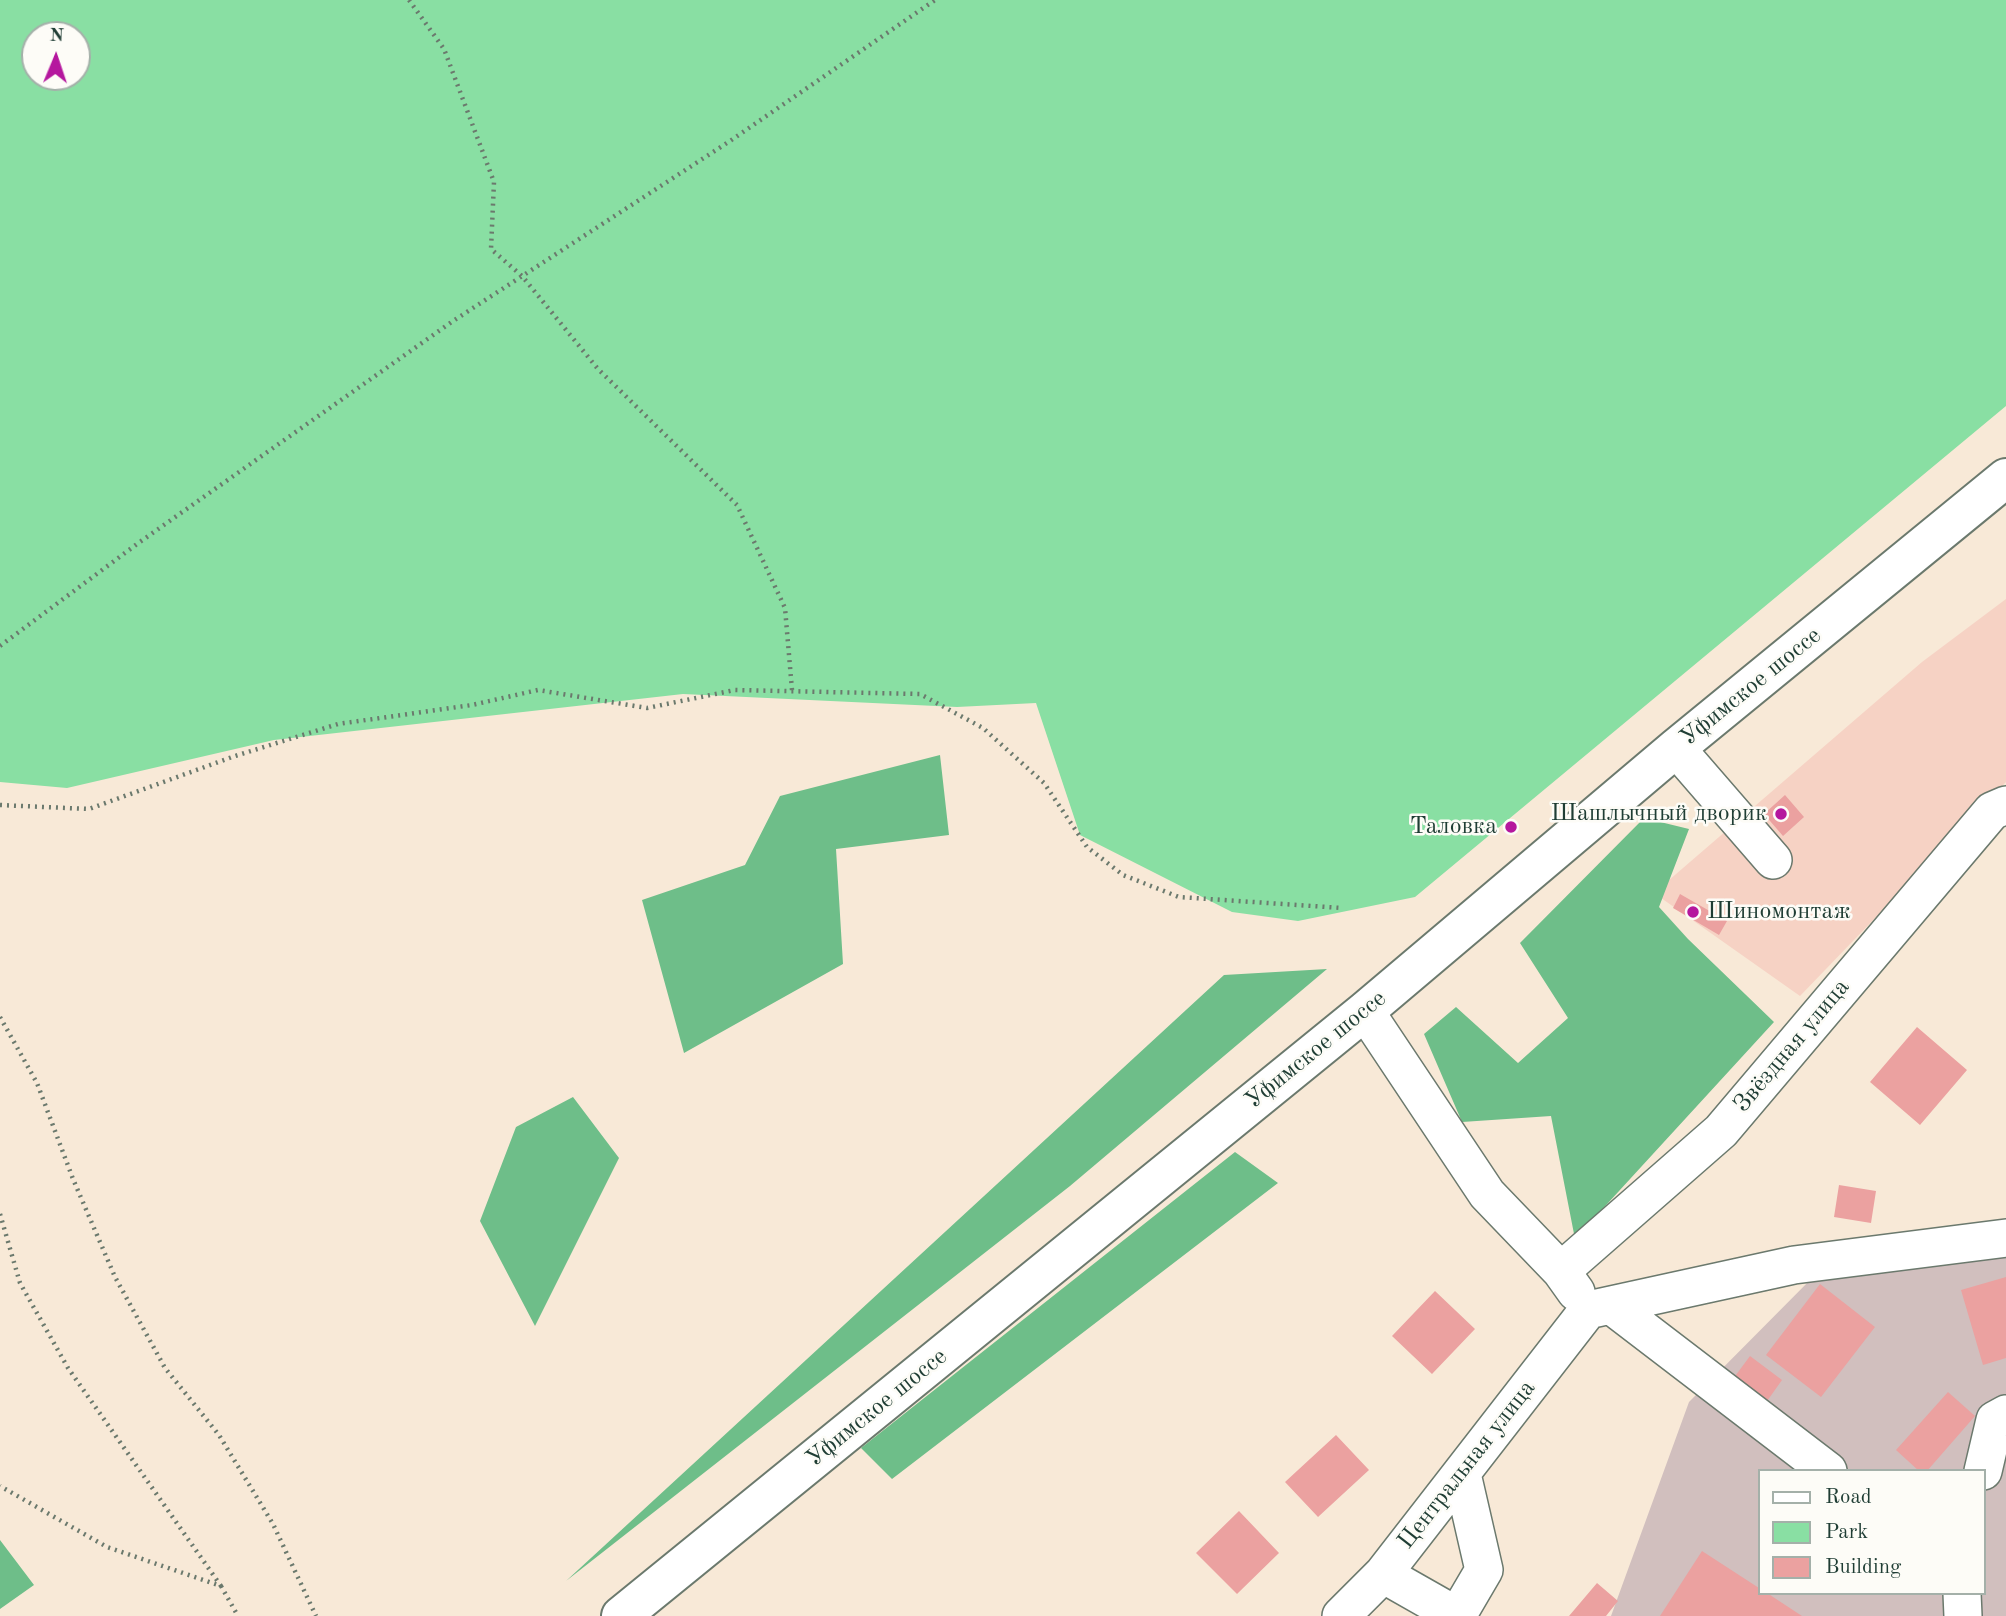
<!DOCTYPE html>
<meta charset="utf-8">
<style>
body{margin:0}
#map{position:relative;width:2006px;height:1616px;overflow:hidden;background:#f8e9d7;font-family:"Old Standard TT",serif}
canvas{display:block}
.legend{position:absolute;left:1758px;top:1469px;width:228px;height:126px;box-sizing:border-box;background:#fdfcf7;border:2px solid #a4b0a9;margin:0;padding:9px 12px;list-style:none;font-size:21px;color:#1f3d34}
.legend li{display:flex;align-items:center;gap:14px;height:35px}
.legend b{width:35px;border:2px solid #a4b0a9}
.north{position:absolute;left:21px;top:21px;width:70px;height:70px;box-sizing:border-box;background:#fdfcf7;border:2px solid #a4b0a9;border-radius:50%;rotate:2deg;font-size:19px;font-weight:700;line-height:28px;text-align:center;color:#1f3d34}
.north::after{content:'';display:block;margin:auto;width:24px;height:32px;background:#b5179e;clip-path:polygon(50% 0,100% 100%,50% 72%,0 100%)}
</style>
<div id="map">
<canvas width="2006" height="1616"></canvas>
<ul class="legend">
<li><b style="height:9px;background:#fff"></b>Road</li>
<li><b style="height:19px;background:#89dfa3"></b>Park</li>
<li><b style="height:19px;background:#eba1a0"></b>Building</li>
</ul>
<div class="north">N</div>
</div>
<script>
const ctx = document.querySelector('canvas').getContext('2d');
ctx.lineJoin = 'round';
function fill(path, color) { ctx.fillStyle = color; ctx.fill(path, 'evenodd'); }
function trace(path, color, width, dash) { ctx.strokeStyle = color; ctx.lineWidth = width; ctx.lineCap = dash ? 'butt' : 'round'; ctx.setLineDash(dash || []); ctx.stroke(path); }
function write(font, color, halo, rows, align = 'center') {
  ctx.font = font + ' "Old Standard TT",serif'; ctx.lineWidth = 5; ctx.setLineDash([]); ctx.textBaseline = 'middle'; ctx.strokeStyle = halo; ctx.fillStyle = color; for (const [text, x, y, turn = 0] of rows) {
    ctx.save(); ctx.translate(x, y); ctx.rotate((+turn || 0) * Math.PI / 180); ctx.textAlign = isNaN(turn) ? turn : align; if (halo) ctx.strokeText(text, 0, 0); ctx.fillText(text, 0, 0); ctx.restore();
  }
}
const built = new Path2D(`
 M2006,599V782L1800,996L1654,893L1922,662Z`);
const industrial = new Path2D(`
 M2006,1246V1616H1611L1689,1402L1818,1272ZM1759,1471H1983V1593H1759Z`);
const green = new Path2D(`
 M0,0H2006V406L1415,897L1298,921L1232,912L1080,835L1036,703L957,707L683,694L274,740L67,788L0,782ZM35,35H77V77H35Z`);
const forest = new Path2D(`
 M940,755L949,835L836,849L843,964L684,1053L642,900L745,865L780,796Z
 M1644,818L1689,829L1659,907L1688,939L1774,1022L1575,1239L1551,1116L1462,1122L1424,1034L1456,1007L1518,1063L1568,1018L1520,943Z
 M1327,969L1070,1186L566,1581L1224,975Z
 M573,1097L619,1158L535,1326L480,1221L516,1127Z
 M1235,1152L1278,1183L892,1479L861,1448Z
 M0,1540L34,1585L0,1609Z`);
const building = new Path2D(`
 M1785,795L1804,817L1783,836L1764,814Z
 M1680,894L1727,921L1719,935L1673,908Z
 M1917,1027L1967,1070L1920,1125L1870,1082Z
 M1839,1185L1876,1191L1871,1223L1834,1217Z
 M2006,1277V1358L1983,1365L1961,1290Z
 M1820,1284L1875,1327L1821,1397L1766,1355Z
 M1435,1291L1475,1329L1432,1374L1392,1336Z
 M1750,1356L1782,1380L1760,1411L1727,1387Z
 M1948,1392L1975,1416L1927,1471H1919L1896,1450Z
 M1336,1435L1369,1470L1318,1517L1285,1482Z
 M1239,1511L1279,1553L1237,1594L1196,1553Z
 M1702,1551L1759,1588V1593H1767L1802,1616H1660Z
 M1597,1583L1618,1601L1606,1616H1569Z`);
const path = new Path2D(`
 M409,0L444,49L494,182L491,249L522,276L598,369L737,505L785,608L792,690
 M0,646L137,544L453,321L730,141L935,0
 M0,805L89,809L235,756L338,724L472,705L538,690L647,708L735,690L920,694L983,728L1044,783L1087,847L1123,875L1179,897L1342,908
 M0,1017L37,1083L73,1179L115,1277L165,1368L219,1435L273,1524L316,1616
 M0,1214L20,1283L68,1368L221,1586L107,1547L0,1486
 M221,1586L238,1616`);
const minor = new Path2D(`
 M1676,748L1773,860
 M1365,1011L1487,1194L1561,1271L1576,1292
 M1561,1271L1721,1131L1992,811L2006,805
 M1611,1305L1828,1471
 M1588,1310L1794,1265L2006,1238
 M1983,1471L1995,1420L2006,1414
 M1383,1574L1457,1616L1484,1570L1462,1474
 M1962,1593L1963,1616
 M1341,1616L1383,1574L1588,1310`);
const major = new Path2D(`
 M621,1616L1365,1011L1676,748L2006,478`);
const markers = [
 [1781,814,7,"#b5179e"],
 [1511,827,7,"#b5179e"],
 [1693,912,7,"#b5179e"]
];
const streetNames = [
 ["Уфимское шоссе",1751,687,-39],
 ["Звёздная улица",1792,1046,-50],
 ["Уфимское шоссе",1316,1050,-39],
 ["Уфимское шоссе",877,1408,-39],
 ["Центральная улица",1467,1465,-52]
];
const poiNames = [
 ["Шашлычный дворик",1767,814],
 ["Таловка",1497,827],
 ["Шиномонтаж",1707,912,"left"]
];
fill(built, '#f6d2c4');
fill(industrial, '#d1bfbe');
fill(green, '#89dfa3');
fill(forest, '#6ebe89');
fill(building, '#eba1a0');
trace(minor, '#6b796d', 40);
trace(major, '#6b796d', 42);
trace(path, '#6b796d', 4.5, [2, 5]);
trace(minor, '#fff', 37);
trace(major, '#fff', 38);
for (const [x, y, r, color] of markers) { const dot = new Path2D(); dot.arc(x, y, r, 0, 2 * Math.PI); ctx.fillStyle = color; ctx.fill(dot); trace(dot, '#fdfcf7', 2.5); }
write('24px', '#1f3d34', '#fdfcf7', streetNames);
write('24px', '#1f3d34', '#fdfcf7', poiNames, 'right');
</script>
